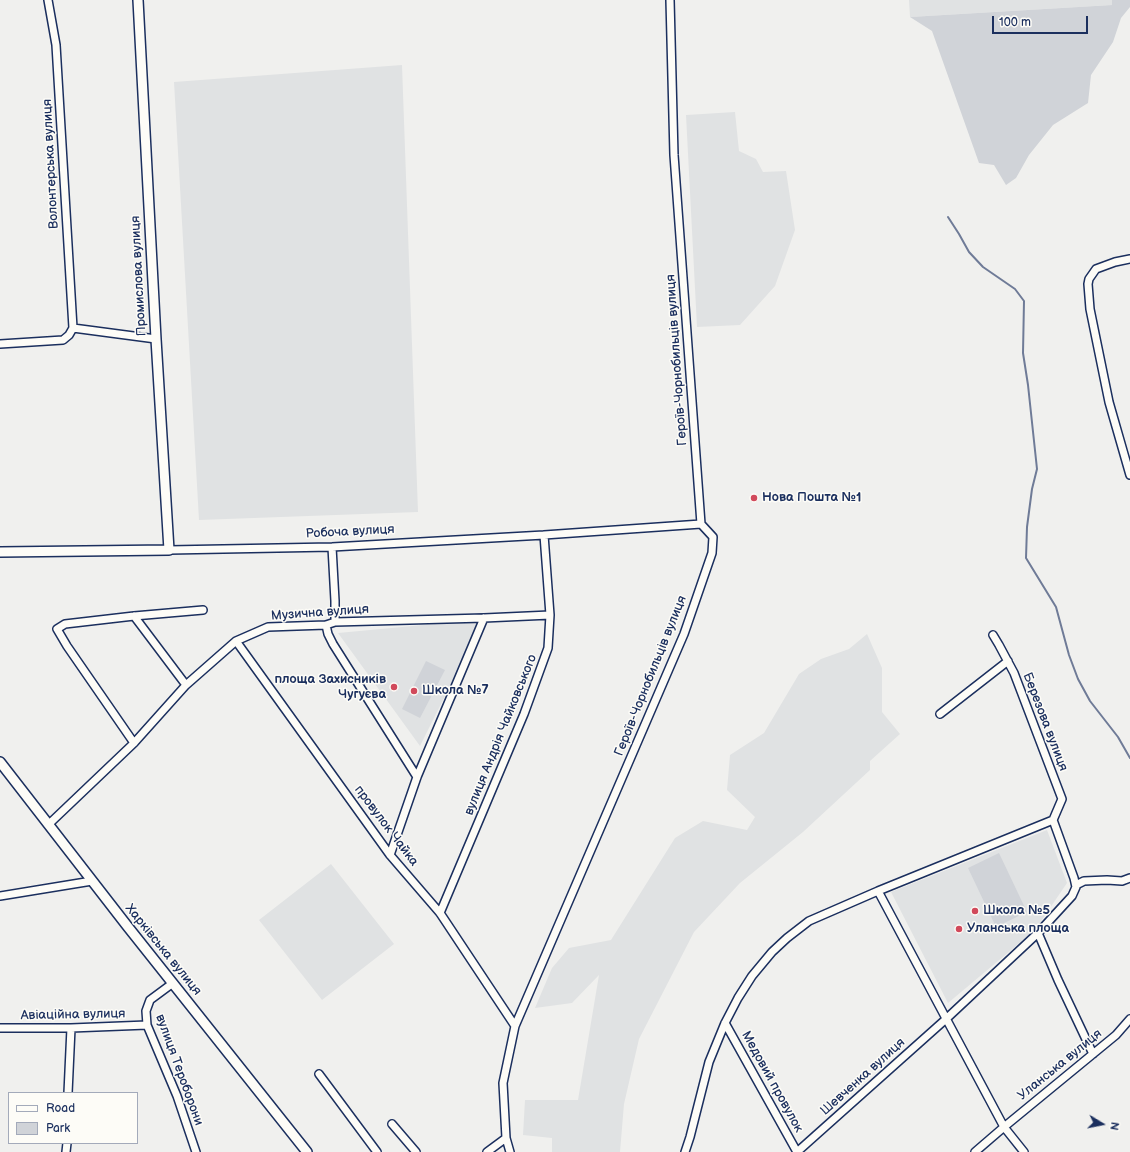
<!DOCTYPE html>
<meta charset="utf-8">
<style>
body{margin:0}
#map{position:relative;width:1130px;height:1152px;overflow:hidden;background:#f0f0ee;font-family:"Balsamiq Sans",sans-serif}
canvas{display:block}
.legend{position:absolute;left:8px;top:1092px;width:130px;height:52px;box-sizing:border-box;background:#fdfcf7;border:1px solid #a3aaba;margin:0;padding:5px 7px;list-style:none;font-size:12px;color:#1b2f5e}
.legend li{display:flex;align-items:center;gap:8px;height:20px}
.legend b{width:20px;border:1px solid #a3aaba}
.north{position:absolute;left:1082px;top:1104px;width:40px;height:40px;-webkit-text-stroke:3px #fdfcf7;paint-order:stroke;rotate:100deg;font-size:11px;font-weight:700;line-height:16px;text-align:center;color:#1b2f5e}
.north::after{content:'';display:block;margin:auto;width:14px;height:18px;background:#1b2f5e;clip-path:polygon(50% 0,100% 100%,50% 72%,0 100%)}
.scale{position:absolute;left:992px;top:16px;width:96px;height:18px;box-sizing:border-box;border:2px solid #1b2f5e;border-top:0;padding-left:5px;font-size:12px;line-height:14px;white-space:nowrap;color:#1b2f5e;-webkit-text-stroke:3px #fdfcf7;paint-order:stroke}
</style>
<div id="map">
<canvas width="1130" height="1152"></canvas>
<ul class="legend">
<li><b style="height:5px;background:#fdfcf7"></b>Road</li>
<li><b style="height:11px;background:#d0d3d8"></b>Park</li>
</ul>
<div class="north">N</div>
<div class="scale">100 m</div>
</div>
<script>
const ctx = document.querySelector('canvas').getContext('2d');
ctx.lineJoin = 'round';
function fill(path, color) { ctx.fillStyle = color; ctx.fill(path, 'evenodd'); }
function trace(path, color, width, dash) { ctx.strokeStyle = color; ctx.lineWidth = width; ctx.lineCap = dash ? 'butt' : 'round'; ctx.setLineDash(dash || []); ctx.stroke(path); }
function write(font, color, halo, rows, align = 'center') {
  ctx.font = font + ' "Balsamiq Sans",sans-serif'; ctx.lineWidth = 3; ctx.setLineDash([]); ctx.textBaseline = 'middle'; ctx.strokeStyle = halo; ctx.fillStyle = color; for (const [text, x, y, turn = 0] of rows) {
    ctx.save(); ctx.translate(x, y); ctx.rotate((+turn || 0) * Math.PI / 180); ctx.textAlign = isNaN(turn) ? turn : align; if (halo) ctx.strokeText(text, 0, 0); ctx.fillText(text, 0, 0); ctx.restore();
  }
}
const built = new Path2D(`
 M909,0H1112V5L910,17Z
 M402,65L418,512L199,520L174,82Z
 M735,112L739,151L756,159L763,172L786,171L795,230L775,286L740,325L697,327L686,115Z
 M477,620L475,636L420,746L338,633Z
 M867,634L882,668V712L900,734L870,761V770L803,832L740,883L694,932L639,1039L624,1104L620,1152H552V1138L523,1135L525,1100H578L599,975L572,1003L535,1008L552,968L569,948L611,940L675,838L703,821L747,830L755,817L727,790L730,755L764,733L799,674L821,659L849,649Z
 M1047,830L1067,883L1035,930L948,1003L891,892Z
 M331,864L394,944L322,1000L259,920Z`);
const green = new Path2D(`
 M1112,0H1130V7L1121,18L1113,42L1091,75L1088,103L1053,125L1029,155L1016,178L1006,185L994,165L979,163L932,31L910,17L1112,5Z
 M426,661L445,670L420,718L402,709Z
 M999,853L1027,912L996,927L968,868Z`);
const stream = new Path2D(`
 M948,217L959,234L969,252L983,267L1015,289L1024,301L1023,353L1028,385L1037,469L1032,489L1027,527L1026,558L1056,607L1069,655L1078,679L1090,701L1118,737L1130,758`);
const minor = new Path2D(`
 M48,0L56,45L73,328
 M1130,259L1115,262L1096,269L1089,279L1088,284L1090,309L1109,402L1130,475
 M0,344L63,340L69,335L73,328L156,339
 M332,547L335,601V622
 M169,550L332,547L544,535L701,524
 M134,616L186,685
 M326,625L328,634L333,644L417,777
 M993,635L999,645L1014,673L1062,799L1053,820
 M236,641L390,855L440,913L515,1026
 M940,714L1008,661
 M134,743L67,646L57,629L65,624L134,616L203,610
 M49,824L134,743L186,685L236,641L268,627L326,625L335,622L484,618L550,615
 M390,855L417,777L484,618
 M1076,885L1084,881L1107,880L1122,881L1130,878
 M878,891L1004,1127L1024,1152
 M0,896L92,881
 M440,913L524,714L548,648L550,615L544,535
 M1038,933L1058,980L1093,1054
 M173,983L150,1000L146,1011L147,1025L177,1096L196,1152
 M725,1023L797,1152
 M0,1028H71L147,1025
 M319,1074L377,1152
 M68,1093L71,1028
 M392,1124L416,1152
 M66,1152L67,1143
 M487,1152L506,1138
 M510,1152L506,1138L503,1083L515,1026L684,634L712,553L713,537L701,524L674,155L670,0
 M685,1152L690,1137L709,1062L725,1023L738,998L752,976L772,952L787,938L809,921L878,891L1053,820
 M797,1152L946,1019L1038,933L1072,896L1076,887L1074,878L1053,820
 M975,1152L1004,1127L1116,1035L1130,1019`);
const tertiary = new Path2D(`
 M0,552L169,550L156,339L138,0
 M0,762L128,927L307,1152`);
const markers = [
 [754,498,4,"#d1495b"],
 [394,687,4,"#d1495b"],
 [414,691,4,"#d1495b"],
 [975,911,4,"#d1495b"],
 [959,929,4,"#d1495b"]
];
const streetNames = [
 ["Волонтерська вулиця",51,164,-93],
 ["Промислова вулиця",139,276,-93],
 ["Героїв-Чорнобильців вулиця",677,360,-94],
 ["Робоча вулиця",350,532,-3],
 ["Музична вулиця",320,613,-4],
 ["Героїв-Чорнобильців вулиця",651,676,-68],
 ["Березова вулиця",1045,722,69],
 ["вулиця Андрія Чайковського",501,735,-68],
 ["провулок Чайка",386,826,53],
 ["Харківська вулиця",163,950,51],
 ["Авіаційна вулиця",73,1015,-1],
 ["Уланська вулиця",1060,1065,-39],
 ["вулиця Тероборони",179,1070,70],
 ["Шевченка вулиця",863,1077,-42],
 ["Медовий провулок",772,1082,61]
];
const poiNames = [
 ["Нова Пошта №1",762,498],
 ["площа Захисників",386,680,"right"],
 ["Чугуєва",386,695,"right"],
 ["Школа №7",422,691],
 ["Школа №5",983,911],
 ["Уланська площа",967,929]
];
fill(built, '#e0e2e3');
fill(green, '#d0d3d8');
trace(stream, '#6f7b97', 2);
trace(minor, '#1b2f5e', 10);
trace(tertiary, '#1b2f5e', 12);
trace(minor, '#fdfcf7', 7);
trace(tertiary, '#fdfcf7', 9);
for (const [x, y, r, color] of markers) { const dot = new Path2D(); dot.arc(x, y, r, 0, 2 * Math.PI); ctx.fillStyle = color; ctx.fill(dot); trace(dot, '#fdfcf7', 1.5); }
write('13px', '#1b2f5e', '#fdfcf7', streetNames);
write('bold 13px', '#1b2f5e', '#fdfcf7', poiNames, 'left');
</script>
